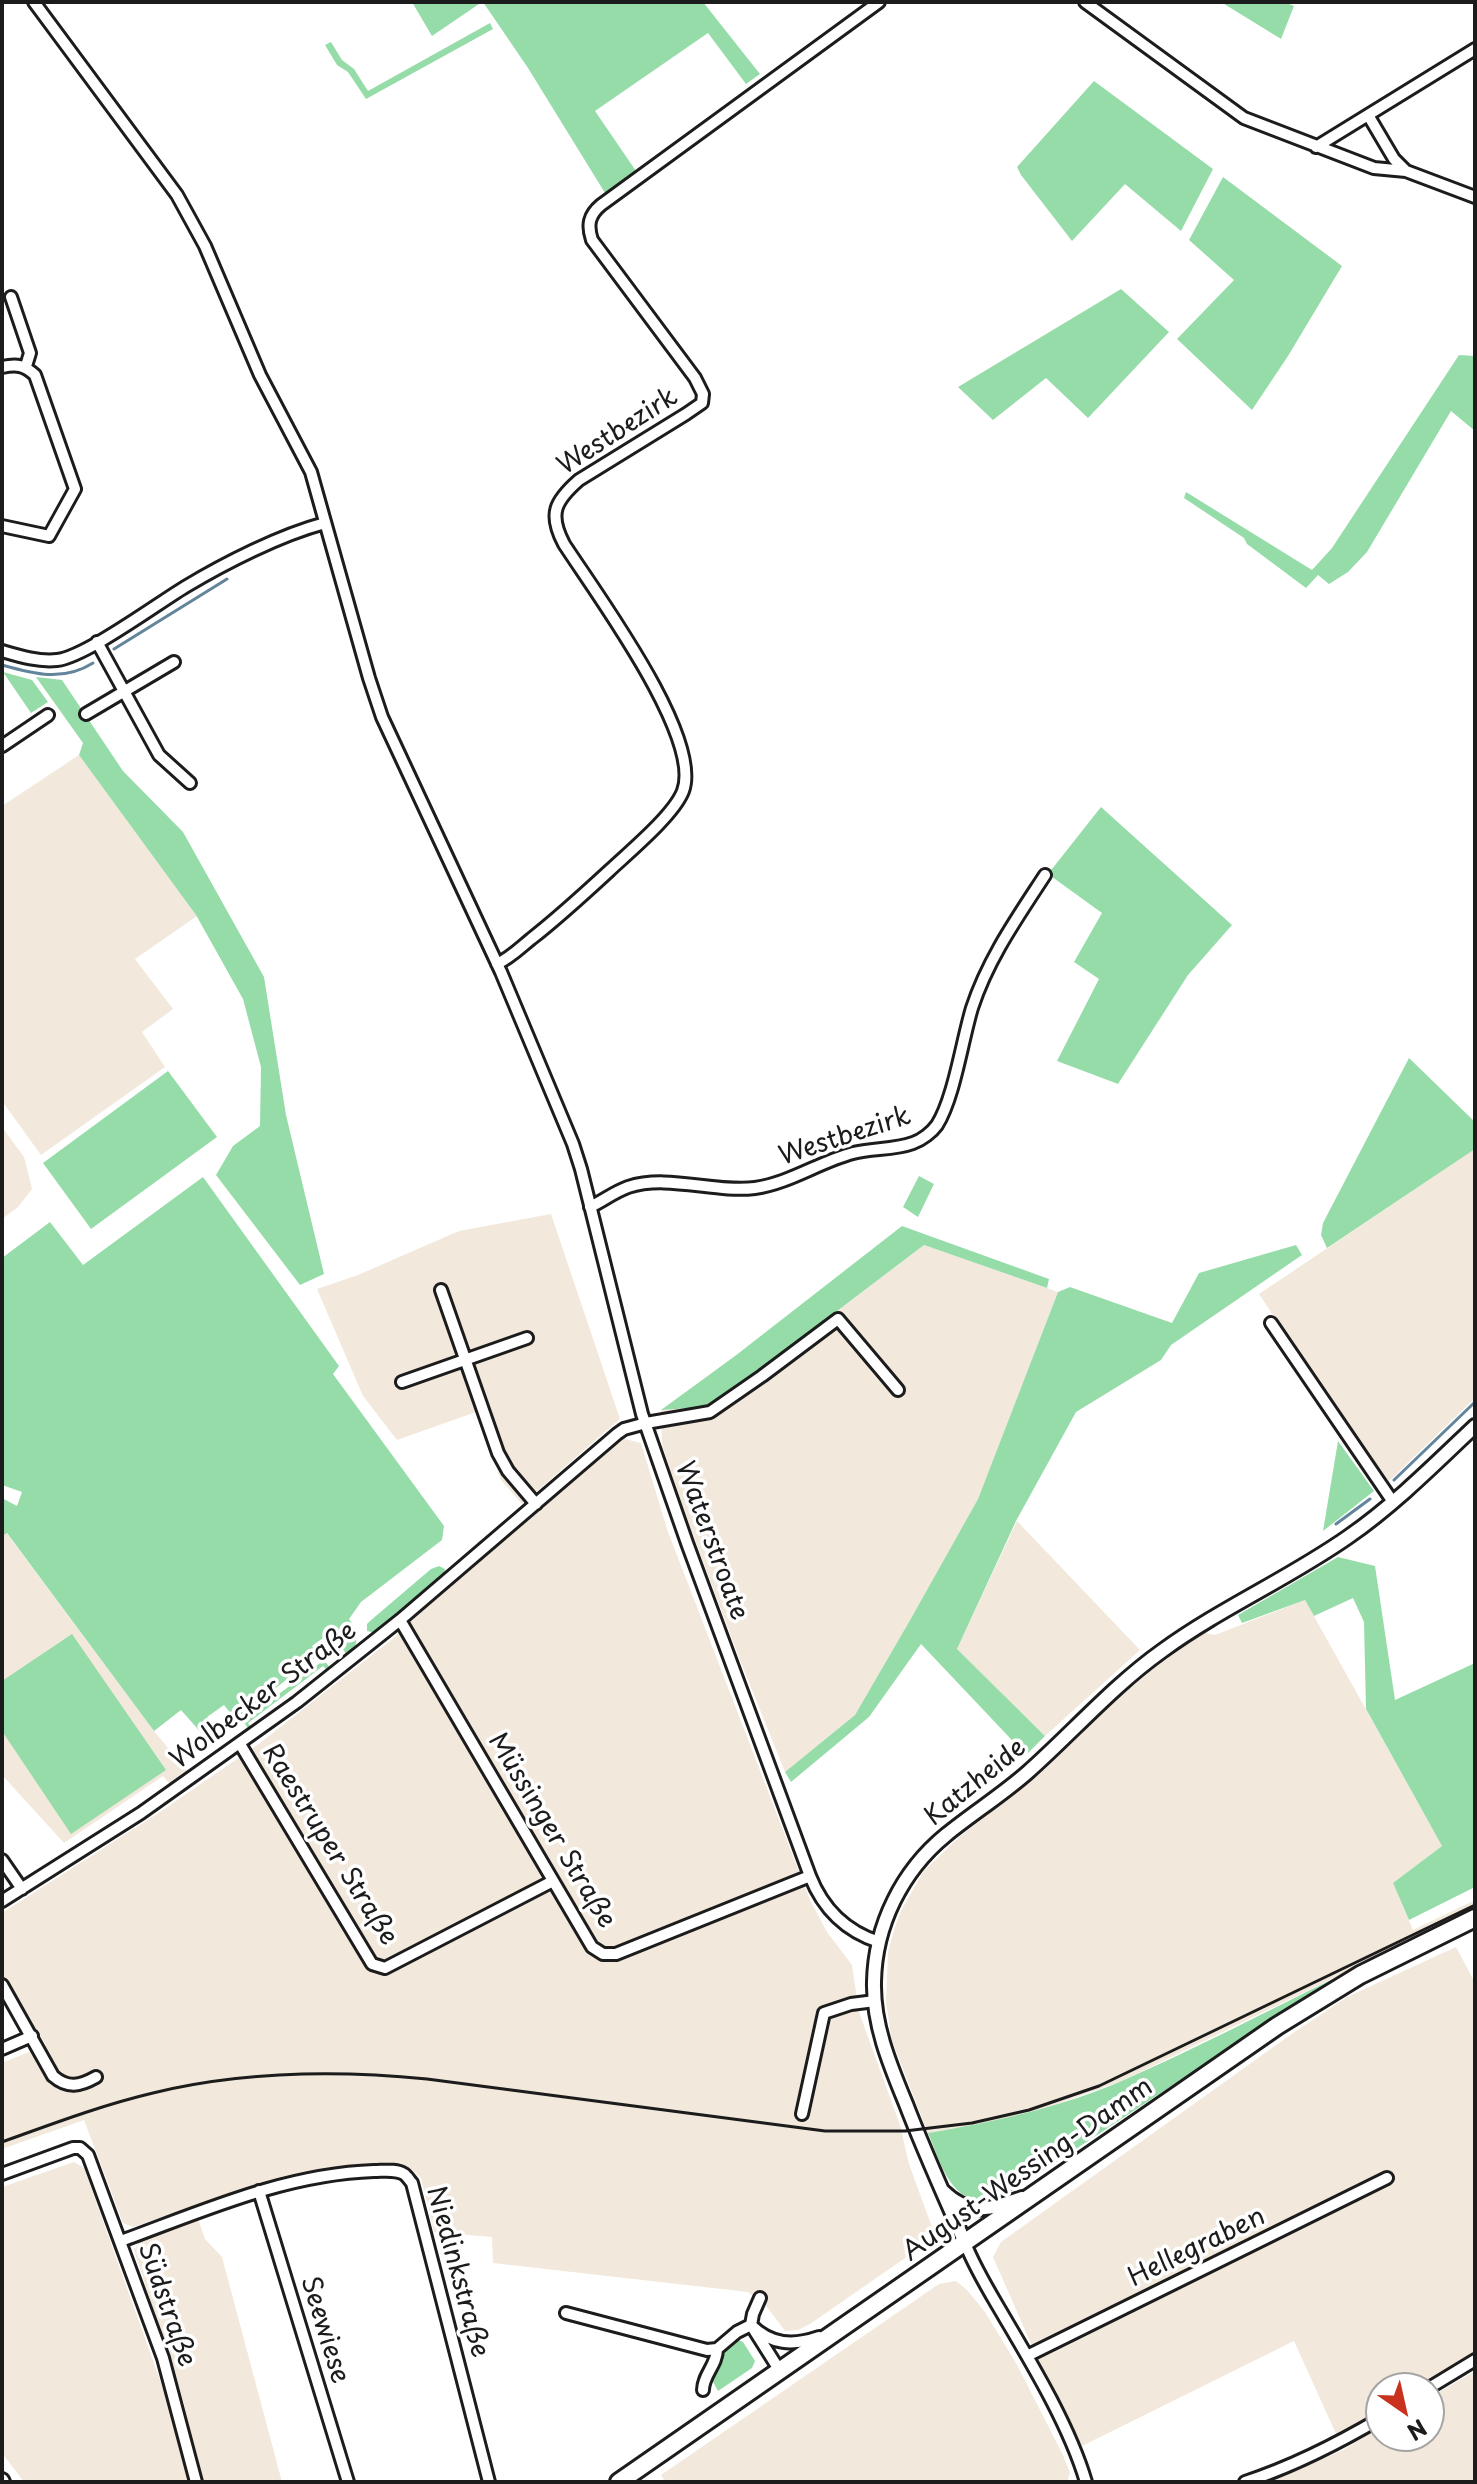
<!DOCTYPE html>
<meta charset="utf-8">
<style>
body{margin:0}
#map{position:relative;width:1477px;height:2484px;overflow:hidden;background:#fff;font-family:"Playpen Sans",sans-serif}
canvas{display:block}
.frame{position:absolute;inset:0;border:4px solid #1c1c1c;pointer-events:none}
.north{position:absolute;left:1365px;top:2372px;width:80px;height:80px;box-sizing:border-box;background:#fff;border:2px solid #a4a4a4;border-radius:50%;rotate:146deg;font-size:22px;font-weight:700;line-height:32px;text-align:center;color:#1c1c1c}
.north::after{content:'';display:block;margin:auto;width:28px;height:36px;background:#c8321e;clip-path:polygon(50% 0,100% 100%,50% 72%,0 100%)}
</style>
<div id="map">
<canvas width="1477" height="2484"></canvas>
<div class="frame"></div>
<div class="north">N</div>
</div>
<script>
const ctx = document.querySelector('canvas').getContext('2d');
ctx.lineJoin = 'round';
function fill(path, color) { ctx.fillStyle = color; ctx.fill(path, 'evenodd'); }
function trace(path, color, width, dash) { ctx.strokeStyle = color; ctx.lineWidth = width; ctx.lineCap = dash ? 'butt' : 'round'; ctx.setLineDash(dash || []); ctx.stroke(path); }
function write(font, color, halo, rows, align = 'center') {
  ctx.font = font + ' "Playpen Sans",sans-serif'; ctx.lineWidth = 7; ctx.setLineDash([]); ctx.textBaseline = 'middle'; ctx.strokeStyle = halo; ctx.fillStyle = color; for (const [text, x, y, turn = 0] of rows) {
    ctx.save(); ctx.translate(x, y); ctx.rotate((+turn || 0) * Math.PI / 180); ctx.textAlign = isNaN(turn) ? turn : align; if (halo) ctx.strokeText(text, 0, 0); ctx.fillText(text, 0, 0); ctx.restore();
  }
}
const built = new Path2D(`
 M79,755L197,916L135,959L173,1009L142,1032L165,1067L41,1155L2,1101V806Z
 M2,1127L24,1157L32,1189L18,1207L2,1219Z
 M1475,1149V1398L1389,1481L1337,1411L1259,1294Z
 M551,1214L620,1419L522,1504L501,1480L476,1412L397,1440L363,1396L317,1289L358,1275L459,1231Z
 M924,1245L1058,1292L978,1499L909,1622L855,1715L785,1772L738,1655L686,1516L662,1445L661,1410L704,1406L758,1371Z
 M625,1439L641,1443L668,1532L810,1900L827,1932L852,1965L859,2012L900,2125L909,2164L933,2230L931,2240L810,2324L798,2330L785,2331L767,2307L748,2292L493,2263L492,2237L434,2232L421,2178L410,2168L390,2164L356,2165L294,2176L256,2185L133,2227L123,2223L84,2120L2,2149V2063L46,2045L2,1976V1913L160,1812L260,1743L395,1637L468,1564L617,1443Z
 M1017,1521L1140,1650L1045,1736L957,1649Z
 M2,1527L154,1731L188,1772L170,1784L163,1776L64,1843L2,1775Z
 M1305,1600L1442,1846L1393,1883L1413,1930L1475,1900V1909L1122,2081L1049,2107L974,2126L928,2133L892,2041L886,2002L888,1952L894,1930L901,1911L923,1872L958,1838L1045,1769L1113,1703L1160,1663L1205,1633L1215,1635Z
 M1456,1947L1475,1983V2352L1416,2388H1381V2409L1337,2436L1294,2341L1082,2446L1039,2362L993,2257L1001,2242L1293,2033L1347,1997Z
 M74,2162L84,2168L170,2408L188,2482H24L2,2453V2187Z
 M198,2219L205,2239L222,2257L282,2482H202L184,2404L134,2250L139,2242Z
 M956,2281L967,2290L985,2312L1016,2363L1063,2455L1070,2473L1067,2482H665L661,2475L939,2284Z
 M1475,2371V2482H1269L1341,2451L1381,2427V2436H1429V2398Z`);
const green = new Path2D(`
 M412,2H482L432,36Z
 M483,2H703L760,74L746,84L708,33L595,111L636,171L605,193L528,68Z
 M1221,2H1285L1294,6L1281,39Z
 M490,23L493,29L366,99L348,72L337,65L325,45L331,42L342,60L354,69L368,91Z
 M1094,81L1213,169L1181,231L1125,184L1072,241L1021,175L1017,167Z
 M1223,177L1342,266L1288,356L1252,410L1177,339L1234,280L1189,240Z
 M1121,289L1169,332L1088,418L1046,378L993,420L958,387Z
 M1459,355L1475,356V431L1451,411L1367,552L1348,572L1329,584L1318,575L1306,588L1247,544L1244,538L1184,498L1186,492L1312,570L1332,548Z
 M3,672L32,680L48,702L31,713Z
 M36,677L62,680L123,771L183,832L264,977L286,1115L324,1274L300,1285L216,1175L233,1146L260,1126L261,1067L243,999L196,915L79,755L83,743Z
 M1101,807L1232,925L1188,975L1118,1084L1057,1061L1099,979L1074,962L1102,913L1048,874Z
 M1409,1058L1475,1122V1149L1327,1248L1321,1235L1323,1223Z
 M168,1071L217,1137L91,1229L43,1163Z
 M919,1176L934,1184L918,1217L903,1207Z
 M203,1177L339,1366L333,1374L444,1526L442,1540L361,1602L349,1619C358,1631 360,1646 348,1656L330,1633L312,1646L319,1655L235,1719L224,1705L207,1717L215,1728L204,1736L181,1710L154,1731L7,1533L2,1536V1498L17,1506L22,1492L2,1485V1258L50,1222L83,1265Z
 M902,1226L1049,1279L1047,1288L924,1245L758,1371L704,1407L661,1410L735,1356Z
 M1296,1245L1302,1255L1171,1345L1161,1360L1076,1412L1016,1521L957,1649L1045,1736L1026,1755L921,1644L869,1717L791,1782L785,1772L855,1715L909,1622L978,1499L1058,1292L1070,1287L1172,1323L1199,1273Z
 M1338,1441L1374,1491L1323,1531Z
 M1338,1557L1375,1566L1395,1700L1475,1663V1887L1409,1920L1393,1883L1442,1846L1366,1709L1364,1622L1353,1598L1314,1616L1305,1600L1242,1623L1238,1615Z
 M439,1566L445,1569L443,1577L376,1633L367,1631V1624L370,1621L431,1569Z
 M72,1634L166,1770L71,1834L2,1731V1681Z
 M324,1660L331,1669L328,1671L323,1666L248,1723L252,1729L250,1731L243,1721Z
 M1335,1978L1003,2197C997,2198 990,2200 983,2200C949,2201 939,2158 928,2133C994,2122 1062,2107 1124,2080C1195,2049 1265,2012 1335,1978Z
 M738,2340L743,2342L755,2361L752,2368L718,2391L711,2378L725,2350Z`);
const stream = new Path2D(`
 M114,649L227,579
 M2,665C34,674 63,682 93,663
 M1394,1480L1475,1402
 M1336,1524L1370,1499`);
const minor = new Path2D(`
 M34,2L177,195L205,246L260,375L311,472L369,678L382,717L501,972L573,1144L581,1169L642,1414L687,1543L810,1876C823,1909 845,1931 879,1942
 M1085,2L1244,118L1374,168L1406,171L1475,197
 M1368,115L1394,159L1406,171
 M1316,147L1475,49
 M11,297L30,353L26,366
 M2,367C17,364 24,365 35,375L75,489L49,536L2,526
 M97,642L159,755L190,783
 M2,651C19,656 38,662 57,660C85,657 157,604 185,587C225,563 280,535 325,523
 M86,714L174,662
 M2,746L48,715
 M497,964C510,958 520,948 531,939C558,918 583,895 609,871C628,853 674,815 683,791C703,737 595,592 564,544C548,514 555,501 579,480L686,414L702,403L703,394L695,378L592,240C587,225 589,215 601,205L879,2
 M590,1207C603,1201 614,1192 628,1187C668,1174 714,1193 755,1188C790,1183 819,1162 853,1153C872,1148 894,1150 913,1143C922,1140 932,1132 937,1125C954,1098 962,1041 972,1008C988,959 1017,918 1045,875
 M441,1290L498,1453L508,1471L536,1504
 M1271,1323L1393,1502
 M402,1382L527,1338
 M400,1620L592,1947L603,1954H616L810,1876
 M240,1744L372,1964L385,1968L553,1881
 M2,1860L22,1889
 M2,1901L141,1813L297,1702L400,1620L617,1434L624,1429L646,1423L710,1412L762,1376L838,1319L898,1390
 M2,1985L53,2076C68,2089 80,2086 96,2077
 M2,2049L32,2036
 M802,2114L824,2013L851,2004L875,2001
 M2,2174L73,2148H80L88,2155L163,2358L196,2482
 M259,2191L348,2482
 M121,2241C203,2211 285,2174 374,2171C384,2171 396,2169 404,2174C407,2176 410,2181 412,2183L489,2482
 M965,2243C976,2271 991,2294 1006,2320C1035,2369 1070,2428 1086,2482
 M760,2298L753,2314L751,2325L780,2371
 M566,2313L707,2350L717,2349
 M751,2325C771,2345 793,2346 819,2337
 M1027,2356L1387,2178
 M1429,2388L1475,2360
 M703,2390C703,2375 717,2365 717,2349L737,2332L751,2325
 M1245,2482C1294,2466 1337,2444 1381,2418`);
const tertiary = new Path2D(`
 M943,2191C969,2217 991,2209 1022,2198
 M965,2243C945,2197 924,2151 906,2104C890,2065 873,2025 874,1982C875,1925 902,1871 946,1835C973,1813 1002,1795 1028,1772C1073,1732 1113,1686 1162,1651C1221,1608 1288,1579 1348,1537C1394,1505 1434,1465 1475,1426
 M2,2480L3,2482`);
const primary = new Path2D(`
 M619,2482L1277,2026L1360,1975L1475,1918`);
const rail = new Path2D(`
 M2,2142C52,2124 102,2105 153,2093C243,2071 335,2070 427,2079L825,2131H905L972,2123L1029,2110L1099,2086L1475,1905`);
const streetNames = [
 ["Westbezirk",618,432,-33],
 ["Westbezirk",845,1137,-18],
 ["Waterstroate",711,1541,70],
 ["Wolbecker Straße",264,1696,-37],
 ["Katzheide",976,1783,-39],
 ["Müssinger Straße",551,1831,59],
 ["Raestruper Straße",329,1845,58],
 ["August-Wessing-Damm",1028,2170,-35],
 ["Hellegraben",1197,2248,-26],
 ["Niedinkstraße",457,2272,75],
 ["Südstraße",166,2305,71],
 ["Seewiese",324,2330,73]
];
fill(built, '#f2e8db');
fill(green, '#96dca9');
trace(stream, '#63859c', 3);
trace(minor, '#1c1c1c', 16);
trace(tertiary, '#1c1c1c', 18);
trace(primary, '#1c1c1c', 22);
trace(minor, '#fff', 10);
trace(tertiary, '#fff', 12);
trace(primary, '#fff', 16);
trace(rail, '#1c1c1c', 3);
write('26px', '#1c1c1c', '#fff', streetNames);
</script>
